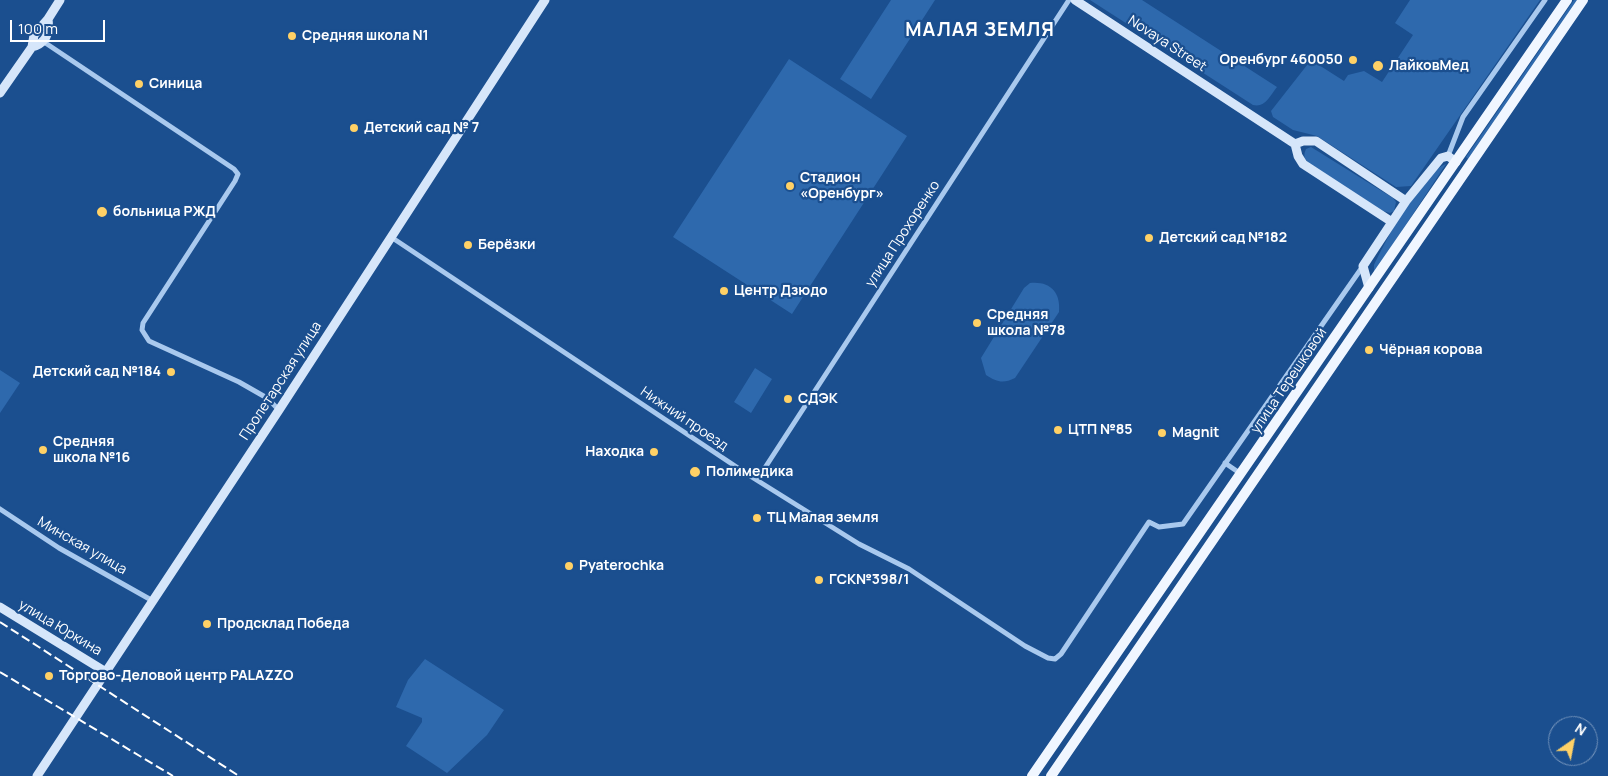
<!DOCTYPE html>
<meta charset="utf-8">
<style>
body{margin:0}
#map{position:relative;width:1608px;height:776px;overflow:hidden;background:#1b4f8f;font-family:Manrope,sans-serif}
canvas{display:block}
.north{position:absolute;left:1548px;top:716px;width:50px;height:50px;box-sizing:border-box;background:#1b4f8f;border:1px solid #7695bc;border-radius:50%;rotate:33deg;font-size:14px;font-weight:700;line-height:20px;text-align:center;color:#fff}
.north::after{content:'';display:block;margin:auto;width:18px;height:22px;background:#ffd166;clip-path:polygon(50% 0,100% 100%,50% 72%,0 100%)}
.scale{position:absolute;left:10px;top:20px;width:95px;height:22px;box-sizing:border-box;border:2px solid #fff;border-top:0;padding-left:6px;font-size:15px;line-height:18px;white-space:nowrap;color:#fff;-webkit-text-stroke:4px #1b4f8f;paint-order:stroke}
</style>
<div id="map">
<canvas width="1608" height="776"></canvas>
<div class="north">N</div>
<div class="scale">100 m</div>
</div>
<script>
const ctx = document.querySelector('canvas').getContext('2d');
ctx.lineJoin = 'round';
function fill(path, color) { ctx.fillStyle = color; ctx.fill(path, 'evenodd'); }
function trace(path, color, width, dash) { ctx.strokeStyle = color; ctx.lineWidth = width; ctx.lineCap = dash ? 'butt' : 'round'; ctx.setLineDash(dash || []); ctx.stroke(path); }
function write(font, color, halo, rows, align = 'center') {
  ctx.font = font + ' Manrope,sans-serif'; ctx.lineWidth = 4.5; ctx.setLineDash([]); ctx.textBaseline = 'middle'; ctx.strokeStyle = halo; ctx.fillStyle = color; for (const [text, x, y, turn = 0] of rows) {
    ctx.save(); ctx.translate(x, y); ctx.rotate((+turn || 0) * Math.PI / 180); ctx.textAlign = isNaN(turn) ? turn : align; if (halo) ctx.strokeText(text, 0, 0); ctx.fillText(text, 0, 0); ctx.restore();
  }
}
const green = new Path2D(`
 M891,0H935L871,99L840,79Z
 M1090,0H1142L1277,87C1270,96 1265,108 1253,105Z
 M1410,0H1540L1411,186L1396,187L1317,136L1293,130L1273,117L1271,111L1311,60L1344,81L1348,75L1364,71L1382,82L1413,35L1395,23Z
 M1574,0H1577L1468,159L1466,157Z
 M789,59L907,136L792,314L673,237Z
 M1311,147L1393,198L1396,202L1394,211L1390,213L1383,211L1310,164C1304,159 1303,156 1306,149Z
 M1446,164L1374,273V265C1387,239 1419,174 1446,164Z
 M1030,283C1050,281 1061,292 1059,312L1015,378C1003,384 997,382 986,375L981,358L1024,288Z
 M755,368L772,379L751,413L734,402Z
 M0,370L20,383L0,413Z
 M425,659L504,710L487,735L447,773L406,746L422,722V718L396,707L408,680Z`);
const street = new Path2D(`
 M44,42L234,169L238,174L235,181L143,323L142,330L149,341L239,382L267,398L279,410
 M1448,156L1463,117L1545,0
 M391,237L747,474L859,544L909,569L1025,646L1048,658L1055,659L1061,654L1149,522L1159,527L1183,524L1363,266
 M1225,463L1241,474
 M757,480L1069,0
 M0,509L59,548L153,601`);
const secondary = new Path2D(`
 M1075,0L1295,144L1298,156L1303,164L1392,222
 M32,47C46,43 50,34 48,19
 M0,93L32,47L34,35L48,19L60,0
 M1295,144L1303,141H1316L1406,201
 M1369,288L1363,266L1406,201L1441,158L1448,156L1456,162
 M0,607L106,672
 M37,776L279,410L545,0`);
const primary = new Path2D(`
 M1032,776L1567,0
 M1051,776L1583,0`);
const rail = new Path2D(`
 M0,622L239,776
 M0,672L173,776`);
const markers = [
 [292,36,5,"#ffd166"],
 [1353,60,5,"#ffd166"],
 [1378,66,6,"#ffd166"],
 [139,84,5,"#ffd166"],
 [354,128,5,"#ffd166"],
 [790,186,5,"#ffd166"],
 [102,212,6,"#ffd166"],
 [1149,238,5,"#ffd166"],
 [468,245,5,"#ffd166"],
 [724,291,5,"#ffd166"],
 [977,323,5,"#ffd166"],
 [1369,350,5,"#ffd166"],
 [171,372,5,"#ffd166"],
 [788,399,5,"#ffd166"],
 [1058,430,5,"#ffd166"],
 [1162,433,5,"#ffd166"],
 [43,450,5,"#ffd166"],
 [654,452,5,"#ffd166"],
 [695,472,6,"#ffd166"],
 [757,518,5,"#ffd166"],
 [569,566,5,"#ffd166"],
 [819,580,5,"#ffd166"],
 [207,624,5,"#ffd166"],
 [49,676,5,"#ffd166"]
];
const poiNames = [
 ["Средняя школа N1",302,36],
 ["Оренбург 460050",1343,60,"right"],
 ["ЛайковМед",1389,66],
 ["Синица",149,84],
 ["Детский сад № 7",364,128],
 ["Стадион",800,178],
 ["«Оренбург»",800,194],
 ["больница РЖД",113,212],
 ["Детский сад №182",1159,238],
 ["Берёзки",478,245],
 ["Центр Дзюдо",734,291],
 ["Средняя",987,315],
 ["школа №78",987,331],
 ["Чёрная корова",1379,350],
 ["Детский сад №184",161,372,"right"],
 ["СДЭК",798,399],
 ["ЦТП №85",1068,430],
 ["Magnit",1172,433],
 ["Средняя",53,442],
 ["школа №16",53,458],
 ["Находка",644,452,"right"],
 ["Полимедика",706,472],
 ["ТЦ Малая земля",767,518],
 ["Pyaterochka",579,566],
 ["ГСК№398/1",829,580],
 ["Продсклад Победа",217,624],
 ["Торгово-Деловой центр PALAZZO",59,676]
];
const streetNames = [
 ["Novaya Street",1167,44,33],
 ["улица Прохоренко",903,234,-57],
 ["Пролетарская улица",281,381,-57],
 ["улица Терешковой",1289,381,-56],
 ["Нижний проезд",684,419,34],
 ["Минская улица",82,546,30],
 ["улица Юркина",60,628,31]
];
const districtNames = [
 ["МАЛАЯ ЗЕМЛЯ",980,31]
];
fill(green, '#2e69ad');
trace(street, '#a9c9ee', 5);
trace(secondary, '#d6e6fa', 9);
trace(primary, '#f0f6ff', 10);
trace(rail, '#fff', 2, [9, 4]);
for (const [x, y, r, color] of markers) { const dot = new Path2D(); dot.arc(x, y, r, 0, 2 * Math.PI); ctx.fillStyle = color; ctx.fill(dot); trace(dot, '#1b4f8f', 2); }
write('bold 14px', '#fff', '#1b4f8f', poiNames, 'left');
write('14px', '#fff', '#1b4f8f', streetNames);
ctx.letterSpacing = '1px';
write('bold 19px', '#fff', '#1b4f8f', districtNames);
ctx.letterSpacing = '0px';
</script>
